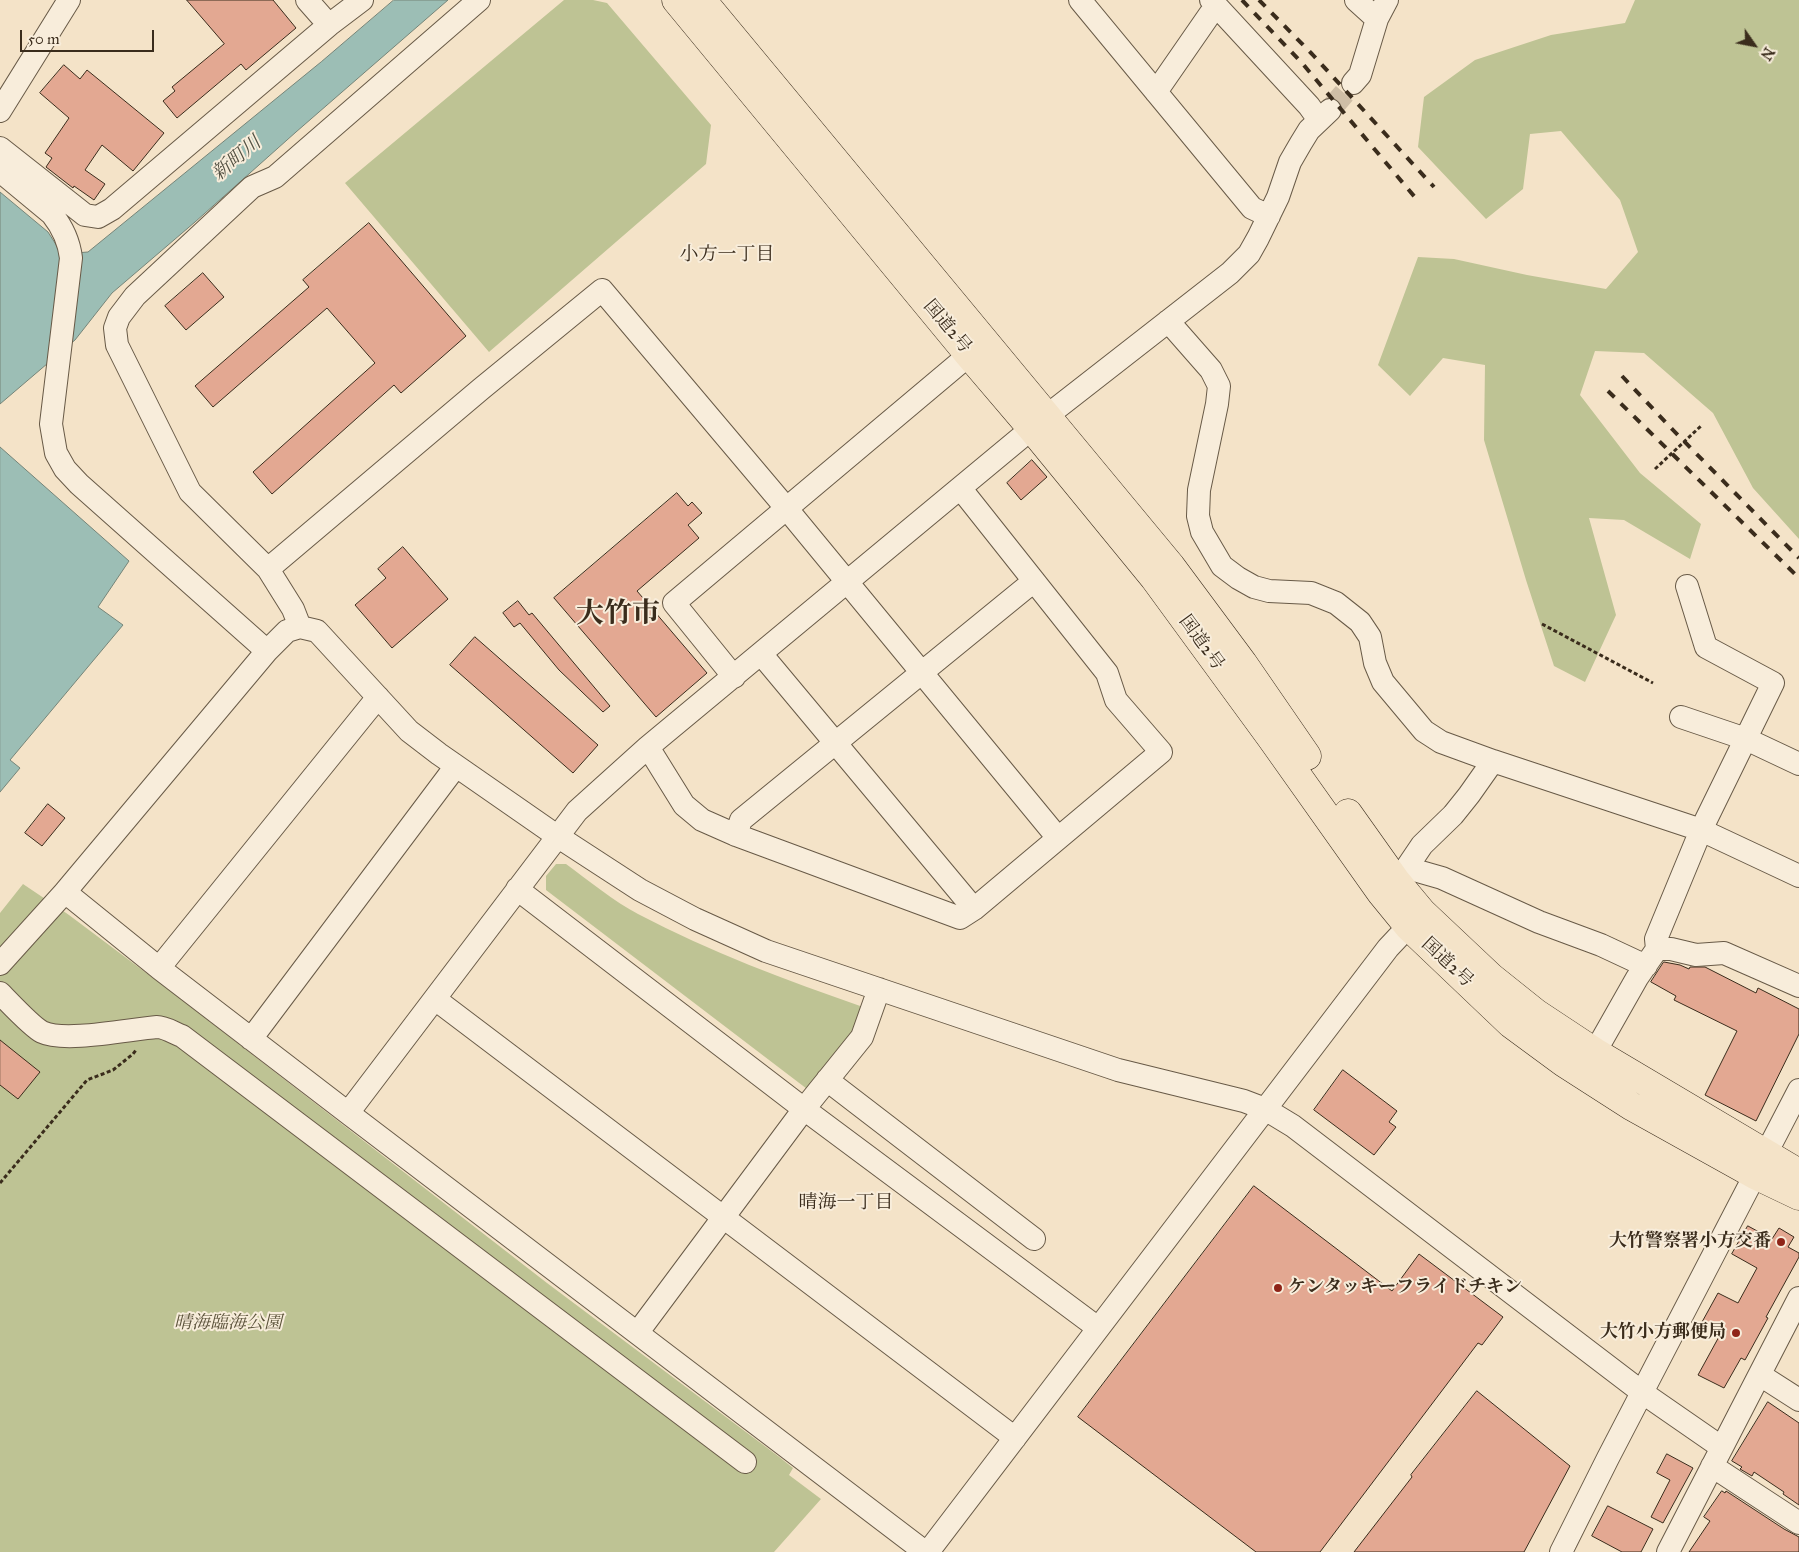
<!DOCTYPE html>
<meta charset="utf-8">
<style>
body{margin:0}
#map{position:relative;width:1799px;height:1552px;overflow:hidden;background:#f4e3c8;font-family:"IM FELL Great Primer",serif}
canvas{display:block}
.north{position:absolute;left:1729px;top:20px;width:50px;height:50px;-webkit-text-stroke:4px #f8eddb;paint-order:stroke;rotate:123deg;font-size:14px;font-weight:700;line-height:20px;text-align:center;color:#3a2c1c}
.north::after{content:'';display:block;margin:auto;width:18px;height:22px;background:#3a2c1c;clip-path:polygon(50% 0,100% 100%,50% 72%,0 100%)}
.scale{position:absolute;left:20px;top:30px;width:134px;height:22px;box-sizing:border-box;border:2px solid #3a2c1c;border-top:0;padding-left:6px;font-size:15px;line-height:18px;white-space:nowrap;color:#3a2c1c;-webkit-text-stroke:4px #f8eddb;paint-order:stroke}
</style>
<div id="map">
<canvas width="1799" height="1552"></canvas>
<div class="north">N</div>
<div class="scale">50 m</div>
</div>
<script>
const ctx = document.querySelector('canvas').getContext('2d');
ctx.lineJoin = 'round';
function fill(path, color) { ctx.fillStyle = color; ctx.fill(path, 'evenodd'); }
function trace(path, color, width, dash) { ctx.strokeStyle = color; ctx.lineWidth = width; ctx.lineCap = dash ? 'butt' : 'round'; ctx.setLineDash(dash || []); ctx.stroke(path); }
function write(font, color, halo, rows, align = 'center') {
  ctx.font = font + ' "IM FELL Great Primer","Noto Serif JP",serif'; ctx.lineWidth = 4; ctx.setLineDash([]); ctx.textBaseline = 'middle'; ctx.strokeStyle = halo; ctx.fillStyle = color; for (const [text, x, y, turn = 0] of rows) {
    ctx.save(); ctx.translate(x, y); ctx.rotate((+turn || 0) * Math.PI / 180); ctx.textAlign = isNaN(turn) ? turn : align; if (halo) ctx.strokeText(text, 0, 0); ctx.fillText(text, 0, 0); ctx.restore();
  }
}
const green = new Path2D(`
 M564,0H593L607,3L711,125L706,164L489,352L345,183Z
 M1635,0H1799V539L1753,488L1713,413L1644,353L1595,351L1580,395L1640,473L1701,524L1690,559L1624,520L1589,518L1616,615L1585,682L1554,666L1526,580L1484,440L1485,365L1443,358L1410,396L1378,365L1418,257L1454,259L1527,275L1606,289L1638,252L1620,200L1561,131L1530,134L1523,189L1486,219L1418,147L1424,97L1475,60L1551,35L1625,23Z
 M556,864H566C588,880 615,902 638,914C710,952 786,980 863,1007L853,1033L811,1092L546,890V876Z
 M23,884L69,915L169,990L547,1283L778,1456L793,1468L789,1475L821,1499L774,1552H0V913Z`);
const water = new Path2D(`
 M394,0H448L296,132L195,222L112,293L75,340L0,404V192L48,232L62,254L88,252L321,62Z
 M0,447L129,561L98,607L123,625L10,760L20,768L0,792Z`);
const building = new Path2D(`
 M187,0H273L296,28L246,70L241,64L177,118L163,101L175,91L172,87L224,44Z
 M64,65L80,79L87,70L164,133L133,171L102,145L85,170L105,184L94,200L74,186L73,188L46,167L52,158L45,153L69,118L40,93Z
 M369,223L466,336L401,393L394,385L272,494L253,472L375,363L327,308L213,407L195,386L309,287L303,280Z
 M203,273L224,297L186,330L165,306Z
 M1032,460L1047,477L1021,500L1007,483Z
 M677,493L688,506L692,502L702,513L688,525L699,538L637,591L707,673L656,717L554,598Z
 M403,547L448,599L392,648L355,605L386,578L378,569Z
 M518,601L529,615L532,613L610,706L603,712L559,670L520,623L514,627L503,613Z
 M475,637L598,745L573,773L450,665Z
 M48,804L65,818L42,846L25,833Z
 M1664,962L1680,965L1689,969L1690,967H1705L1756,993L1758,988L1799,1009V1034L1756,1121L1705,1095L1737,1031L1674,1000L1676,996L1651,982Z
 M0,1040L40,1072L18,1099L0,1085Z
 M1343,1070L1397,1111L1389,1122L1396,1127L1374,1155L1314,1110Z
 M1254,1186L1392,1291L1419,1254L1503,1317L1482,1345L1478,1343L1320,1552H1256L1078,1417Z
 M1748,1226L1772,1239L1779,1228L1794,1237L1788,1247L1799,1253V1257L1766,1317L1768,1318L1745,1360L1741,1358L1724,1388L1698,1375L1721,1333L1702,1322L1718,1293L1738,1303L1757,1268L1732,1254Z
 M1477,1391L1570,1466L1524,1552H1354L1412,1477L1411,1475Z
 M1768,1402L1799,1423V1505L1783,1494L1784,1492L1754,1472L1752,1476L1740,1469L1742,1467L1732,1461Z
 M1667,1454L1693,1468L1663,1523L1651,1517L1670,1480L1657,1473Z
 M1722,1491L1725,1493L1726,1491L1784,1529L1799,1537V1552H1689L1710,1521L1704,1517Z
 M1608,1506L1653,1529L1641,1552H1622L1592,1536Z`);
const minorTunnel = new Path2D(`
 M1330,110L1353,83`);
const path = new Path2D(`
 M1542,624L1653,683
 M0,1183L87,1080L113,1070L133,1054L136,1050`);
const minor = new Path2D(`
 M307,0L329,25
 M1080,0L1252,208L1269,216
 M1211,0L1309,106L1319,120
 M1356,0L1377,19
 M1353,83L1360,75L1377,19L1387,0
 M1156,92L1210,14L1217,7
 M0,111L69,0
 M0,148L85,215L98,217L112,209L329,25L362,0
 M0,171L52,214C63,228 69,241 71,258L51,424L56,453L65,469L79,484L267,651
 M1168,321L1211,370L1219,386L1217,404L1199,490L1198,516L1202,532L1222,566L1238,578L1254,587L1269,591L1311,593L1336,603L1360,622L1370,637L1375,663L1383,682L1424,731L1441,742L1493,761L1469,795L1453,815L1422,845L1397,882L1385,890
 M268,569L481,389L602,290L787,509L1058,838
 M300,627L293,609L268,569L190,492L117,345L115,328L119,317L135,296L252,187L275,177L479,0
 M762,655L974,909
 M734,677L674,603L969,355
 M1681,717L1746,739L1799,764
 M648,747L684,805L702,820L736,835L960,918L974,909L1161,752L1116,700L1107,673L961,489
 M1493,761L1701,830L1799,876
 M736,835L741,820L1034,581
 M1407,868L1442,878L1539,922L1601,945L1646,966
 M517,889L804,1109L1098,1328
 M1657,949H1671L1696,955L1724,953L1799,986
 M0,964L65,892
 M159,968L378,697
 M0,993C9,1002 32,1027 42,1032C65,1043 130,1029 157,1027C165,1027 174,1033 182,1036L745,1462
 M435,999L1015,1438
 M251,1039L456,766
 M1595,1052L1637,978L1657,949L1656,939L1701,830L1773,683L1706,647L1687,586
 M827,1080L1034,1239
 M348,1113L577,811L648,747L1048,415L1230,273L1249,254L1258,238L1278,197L1290,162L1301,143L1309,130L1330,110
 M638,1332L804,1109L862,1037L879,989
 M1760,1375L1799,1400
 M1712,1466L1799,1523
 M925,1552L348,1113L159,968L65,892L267,651L287,631L300,627L317,631L409,731L439,754L557,836L640,890L695,919L766,951L1118,1070L1244,1101L1265,1109L1293,1126L1643,1393L1721,1447
 M928,1552L1388,948L1420,914
 M1561,1552L1608,1458L1799,1090
 M1668,1552L1799,1298`);
const highway = new Path2D(`
 M676,0L969,355L1032,429L1154,578L1271,738L1381,893L1408,926L1511,1024L1564,1063L1631,1106L1755,1175L1799,1196
 M702,0L1171,566L1243,663L1307,756
 M1348,813L1397,882L1422,912L1491,977L1536,1013L1595,1052L1799,1173`);
const rail = new Path2D(`
 M1242,0L1302,63L1419,202
 M1259,0L1312,54L1434,187
 M1622,376L1673,430L1799,558
 M1608,391L1799,578`);
const pathBridge = new Path2D(`
 M1655,469L1702,425`);
const markers = [
 [1781,1242,5,"#8f2418"],
 [1278,1288,5,"#8f2418"],
 [1736,1333,5,"#8f2418"]
];
const streetNames = [
 ["国道2号",947,327,50],
 ["国道2号",1201,643,54],
 ["国道2号",1447,963,43]
];
const poiNames = [
 ["大竹警察署小方交番",1771,1242],
 ["ケンタッキーフライドチキン",1288,1288,"left"],
 ["大竹小方郵便局",1726,1333]
];
const parkNames = [
 ["晴海臨海公園",228,1324]
];
const waterNames = [
 ["新町川",237,159,-40]
];
const neighbourhoodNames = [
 ["小方一丁目",727,255],
 ["晴海一丁目",846,1203]
];
const townNames = [
 ["大竹市",618,615]
];
fill(green, '#bec394');
fill(water, '#9cbeb5');
trace(water, '#758478', 1);
fill(building, '#e3a892');
trace(building, '#3a2c1c', 1);
trace(minorTunnel, '#cfbea6', 22, [22, 11]);
trace(minor, '#685a47', 24);
trace(highway, '#3a2c1c', 29);
trace(path, '#3a2c1c', 3, [4, 2.5]);
trace(minor, '#f8eddb', 22);
trace(highway, '#f4e3c8', 28);
trace(rail, '#3a2c1c', 4, [9, 9]);
trace(pathBridge, '#3a2c1c', 3, [4, 2.5]);
for (const [x, y, r, color] of markers) { const dot = new Path2D(); dot.arc(x, y, r, 0, 2 * Math.PI); ctx.fillStyle = color; ctx.fill(dot); trace(dot, '#f8eddb', 2); }
write('18px', '#3a2c1c', '#f8eddb', streetNames);
write('bold 18px', '#3a2c1c', '#f8eddb', poiNames, 'right');
write('italic 18px', '#5b523a', '#f8eddb', parkNames);
write('italic 19px', '#525042', '#f8eddb', waterNames);
write('19px', '#3a2c1c', '#f8eddb', neighbourhoodNames);
write('bold 28px', '#3a2c1c', '#f8eddb', townNames);
</script>
